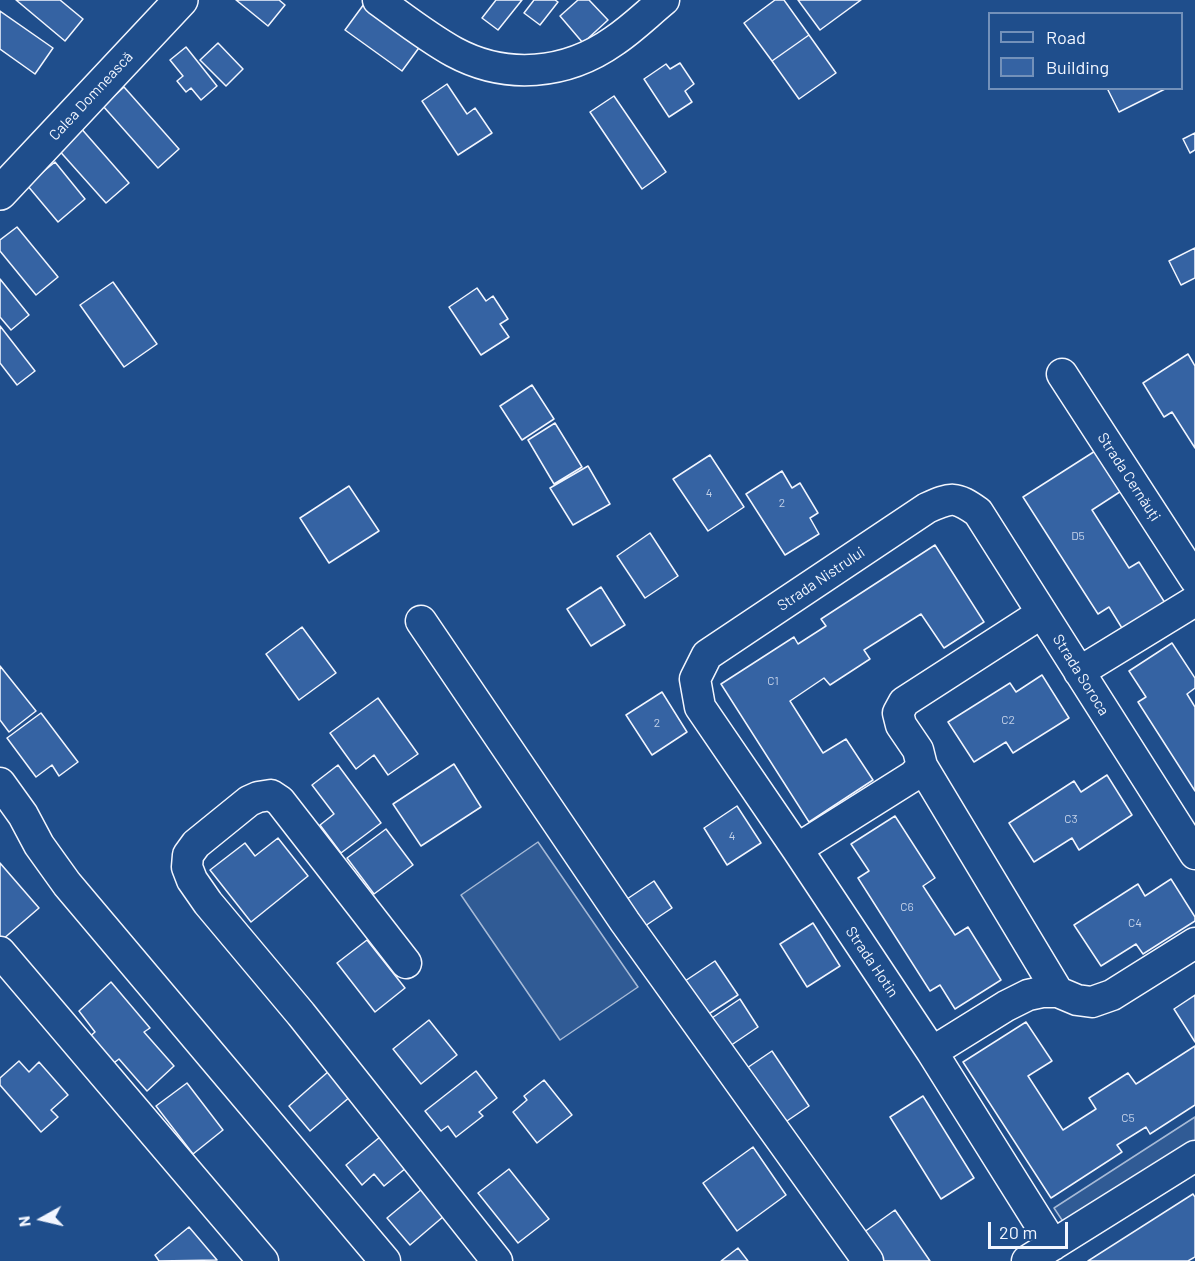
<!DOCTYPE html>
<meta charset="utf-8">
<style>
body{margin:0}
#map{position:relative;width:1195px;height:1261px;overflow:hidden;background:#1f4e8c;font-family:Barlow,sans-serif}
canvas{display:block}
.legend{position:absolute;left:988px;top:12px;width:195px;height:78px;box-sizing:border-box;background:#1f4e8c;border:2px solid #7391ba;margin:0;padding:8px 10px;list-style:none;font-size:18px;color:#f2f6ff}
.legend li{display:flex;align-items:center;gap:12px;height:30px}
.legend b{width:30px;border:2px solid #7391ba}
.north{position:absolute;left:12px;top:1189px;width:60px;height:60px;-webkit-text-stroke:4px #1f4e8c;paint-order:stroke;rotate:262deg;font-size:16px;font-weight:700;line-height:24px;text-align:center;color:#f2f6ff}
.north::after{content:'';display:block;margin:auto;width:21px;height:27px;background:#f2f6ff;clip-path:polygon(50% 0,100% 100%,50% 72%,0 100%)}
.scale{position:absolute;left:988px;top:1222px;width:80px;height:27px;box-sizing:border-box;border:3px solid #f2f6ff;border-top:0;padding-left:8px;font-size:18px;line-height:21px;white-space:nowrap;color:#f2f6ff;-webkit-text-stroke:4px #1f4e8c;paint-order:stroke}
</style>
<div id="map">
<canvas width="1195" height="1261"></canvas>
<ul class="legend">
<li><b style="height:8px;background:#1f4e8c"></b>Road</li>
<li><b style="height:16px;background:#3563a3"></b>Building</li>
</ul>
<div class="north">N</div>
<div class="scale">20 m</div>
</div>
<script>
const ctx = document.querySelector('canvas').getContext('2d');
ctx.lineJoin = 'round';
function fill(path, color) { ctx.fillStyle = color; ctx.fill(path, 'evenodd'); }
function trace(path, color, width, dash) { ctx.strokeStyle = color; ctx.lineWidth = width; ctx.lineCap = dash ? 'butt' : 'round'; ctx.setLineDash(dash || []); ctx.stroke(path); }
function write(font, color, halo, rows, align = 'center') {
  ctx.font = font + ' Barlow,sans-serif'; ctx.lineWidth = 4.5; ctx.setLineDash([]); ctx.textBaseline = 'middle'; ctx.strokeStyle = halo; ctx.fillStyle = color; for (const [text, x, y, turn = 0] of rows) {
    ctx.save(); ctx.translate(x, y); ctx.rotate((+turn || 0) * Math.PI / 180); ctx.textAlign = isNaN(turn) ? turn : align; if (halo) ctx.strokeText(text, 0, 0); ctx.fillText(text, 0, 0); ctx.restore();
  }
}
const built = new Path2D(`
 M538,842L638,987L560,1040L461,895Z
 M1195,1117V1147L1068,1229L1054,1208Z`);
const building = new Path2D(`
 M16,0H60L83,19L65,41Z
 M236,0H279L285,5L268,26Z
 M496,0H522L498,30L482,18Z
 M534,0H555L558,2L540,25L524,13Z
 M578,0H589L608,20L583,43L560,16Z
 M775,0H784L809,35L772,61L744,23Z
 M798,0H861L820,30Z
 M364,4L421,45L402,71L345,30Z
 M0,11L53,48L35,74L0,49Z
 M809,35L836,73L799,99L772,61Z
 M218,43L243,69L226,86L200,60Z
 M186,47L217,86L201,100L191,88L186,92L177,81L183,76L170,60Z
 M680,63L694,84L685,91L692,102L669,117L644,79L666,64L670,69Z
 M447,84L467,114L475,108L492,133L458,155L422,101Z
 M124,87L179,149L158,168L103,106Z
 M1107,88H1167L1119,112Z
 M614,96L666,172L642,189L590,112Z
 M79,126L129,183L106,203L56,147Z
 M1195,133V150L1190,153L1183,139Z
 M55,162L85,199L58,222L27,185Z
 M17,227L58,277L36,295L0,251V240Z
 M1195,248V278L1181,285L1169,261Z
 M0,279L29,315L11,330L0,317Z
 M113,282L157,344L124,367L80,305Z
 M477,288L486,301L493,296L508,319L500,324L509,337L481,355L449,307Z
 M0,326L35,371L17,385L0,363Z
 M1188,354L1195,366V448L1172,412L1164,417L1143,383Z
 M532,385L554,419L522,440L500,406Z
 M555,423L582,467L554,484L528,440Z
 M1103,446L1129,486L1092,510L1129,568L1139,562L1167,606L1125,633L1109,607L1098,614L1023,497Z
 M710,455L744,507L708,531L673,479Z
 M588,466L610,504L573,525L550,488Z
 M782,471L792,488L800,483L818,513L810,518L819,534L785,555L746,494Z
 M349,486L379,531L329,563L300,518Z
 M650,533L678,576L645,598L617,556Z
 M935,545L984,622L944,648L921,614L864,650L870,659L830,685L824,678L790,701L823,753L846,739L873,780L809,822L721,684L794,637L798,644L826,626L821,619Z
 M601,587L625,625L591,646L567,609Z
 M302,627L336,673L299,700L266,654Z
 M1172,643L1195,678V688L1187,694L1195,707V791L1138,702L1146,697L1129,671Z
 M0,666L36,711L9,732L0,720Z
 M1042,675L1069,718L1013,753L1006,742L974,762L948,722L1010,683L1016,692Z
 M662,692L687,732L652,755L626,715Z
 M378,698L418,754L388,775L374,755L356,769L330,733Z
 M41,713L78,762L59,776L52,765L36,777L7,738Z
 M454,764L481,807L421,846L393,804Z
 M338,765L381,823L341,853L320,825L334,814L312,785Z
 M1107,775L1132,815L1079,850L1072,838L1034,862L1009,823L1074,781L1081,792Z
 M737,806L761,843L727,865L704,828Z
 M895,816L935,878L923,886L955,935L968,927L1001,980L955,1009L940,985L930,991L858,878L869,871L851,844Z
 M386,829L413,865L374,894L347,858Z
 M278,838L308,876L251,922L210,870L245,843L255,856Z
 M0,863L39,908L2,940L0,938Z
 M1171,879L1195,917V921L1143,954L1136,944L1101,966L1074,925L1138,884L1145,896Z
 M654,881L672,908L645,926L627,899Z
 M813,923L840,966L807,987L780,944Z
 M367,940L405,988L375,1012L337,963Z
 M715,961L738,995L704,1017L682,983Z
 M111,982L150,1028L144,1032L174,1066L147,1091L119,1059L111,1065L88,1038L95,1032L79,1011Z
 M1195,995V1042L1174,1009Z
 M740,999L758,1027L724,1050L706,1022Z
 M429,1020L457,1055L421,1084L393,1049Z
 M1026,1022L1052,1061L1028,1076L1063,1130L1096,1109L1089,1098L1128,1073L1136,1084L1195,1046V1105L1150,1134L1146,1127L1117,1145L1122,1152L1051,1198L963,1062Z
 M772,1051L809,1106L781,1125L744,1070Z
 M19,1061L29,1072L39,1062L68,1095L51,1110L58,1117L41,1132L0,1085V1078Z
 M329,1071L351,1096L310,1131L289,1106Z
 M476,1071L497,1098L479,1112L483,1116L456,1137L448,1126L441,1131L425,1111Z
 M544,1080L572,1115L537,1143L513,1112L527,1100L524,1096Z
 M187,1083L223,1130L193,1154L156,1106Z
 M923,1096L974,1178L941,1199L890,1117Z
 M380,1137L406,1168L384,1186L374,1174L362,1185L346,1165Z
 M753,1147L786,1195L737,1231L703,1183Z
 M509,1169L549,1219L518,1243L478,1193Z
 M422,1189L444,1216L410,1245L387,1218Z
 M1193,1194L1195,1197V1257L1188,1261H1088Z
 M895,1210L930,1261H878L860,1235Z
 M189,1227L217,1260L159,1261L155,1255Z
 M738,1248L748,1261H721Z`);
const minor = new Path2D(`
 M378,0C403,18 427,37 454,52C506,80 566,75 614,41C632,29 647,14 664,0
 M1062,374L1195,579
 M421,621L625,922L868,1261
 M1079,672L1195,601
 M922,766L1058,992
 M0,783L23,815L39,845L67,884L385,1261
 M797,849L913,776L922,766L918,750L901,725L898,713L904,702L1042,613
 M0,952L263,1261
 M406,963L280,801L271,795L258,797L249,801L196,844L188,855L187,867L192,880L208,903L301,1014L497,1261
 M932,1052L1006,1006L1028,995L1042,992H1058L1077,1000L1092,1002L1112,995L1195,943
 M1053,1245L932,1052L797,849L700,707L695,679L707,655L927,508C952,497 955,496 978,512L1195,854
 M1027,1261L1195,1156`);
const major = new Path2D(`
 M0,193L181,0`);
const numberNames = [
 ["4",709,493],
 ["2",782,503],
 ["D5",1078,536],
 ["C1",773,681],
 ["C2",1008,720],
 ["2",657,723],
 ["C3",1071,819],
 ["4",732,836],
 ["C6",907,907],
 ["C4",1135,923],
 ["C5",1128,1118]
];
const streetNames = [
 ["Calea Domnească",91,96,-47],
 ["Strada Cernăuți",1129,477,57],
 ["Strada Nistrului",821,579,-34],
 ["Strada Soroca",1081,675,58],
 ["Strada Hotin",872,962,56]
];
fill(built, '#305b95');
trace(built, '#a8bbd7', 1.5);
fill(building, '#3563a3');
trace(building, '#f2f6ff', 1.5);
trace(minor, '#f2f6ff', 33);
trace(major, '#f2f6ff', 36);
trace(minor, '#1f4e8c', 30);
trace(major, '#1f4e8c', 33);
write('12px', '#c3d1e8', null, numberNames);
write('15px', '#f2f6ff', '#1f4e8c', streetNames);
</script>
